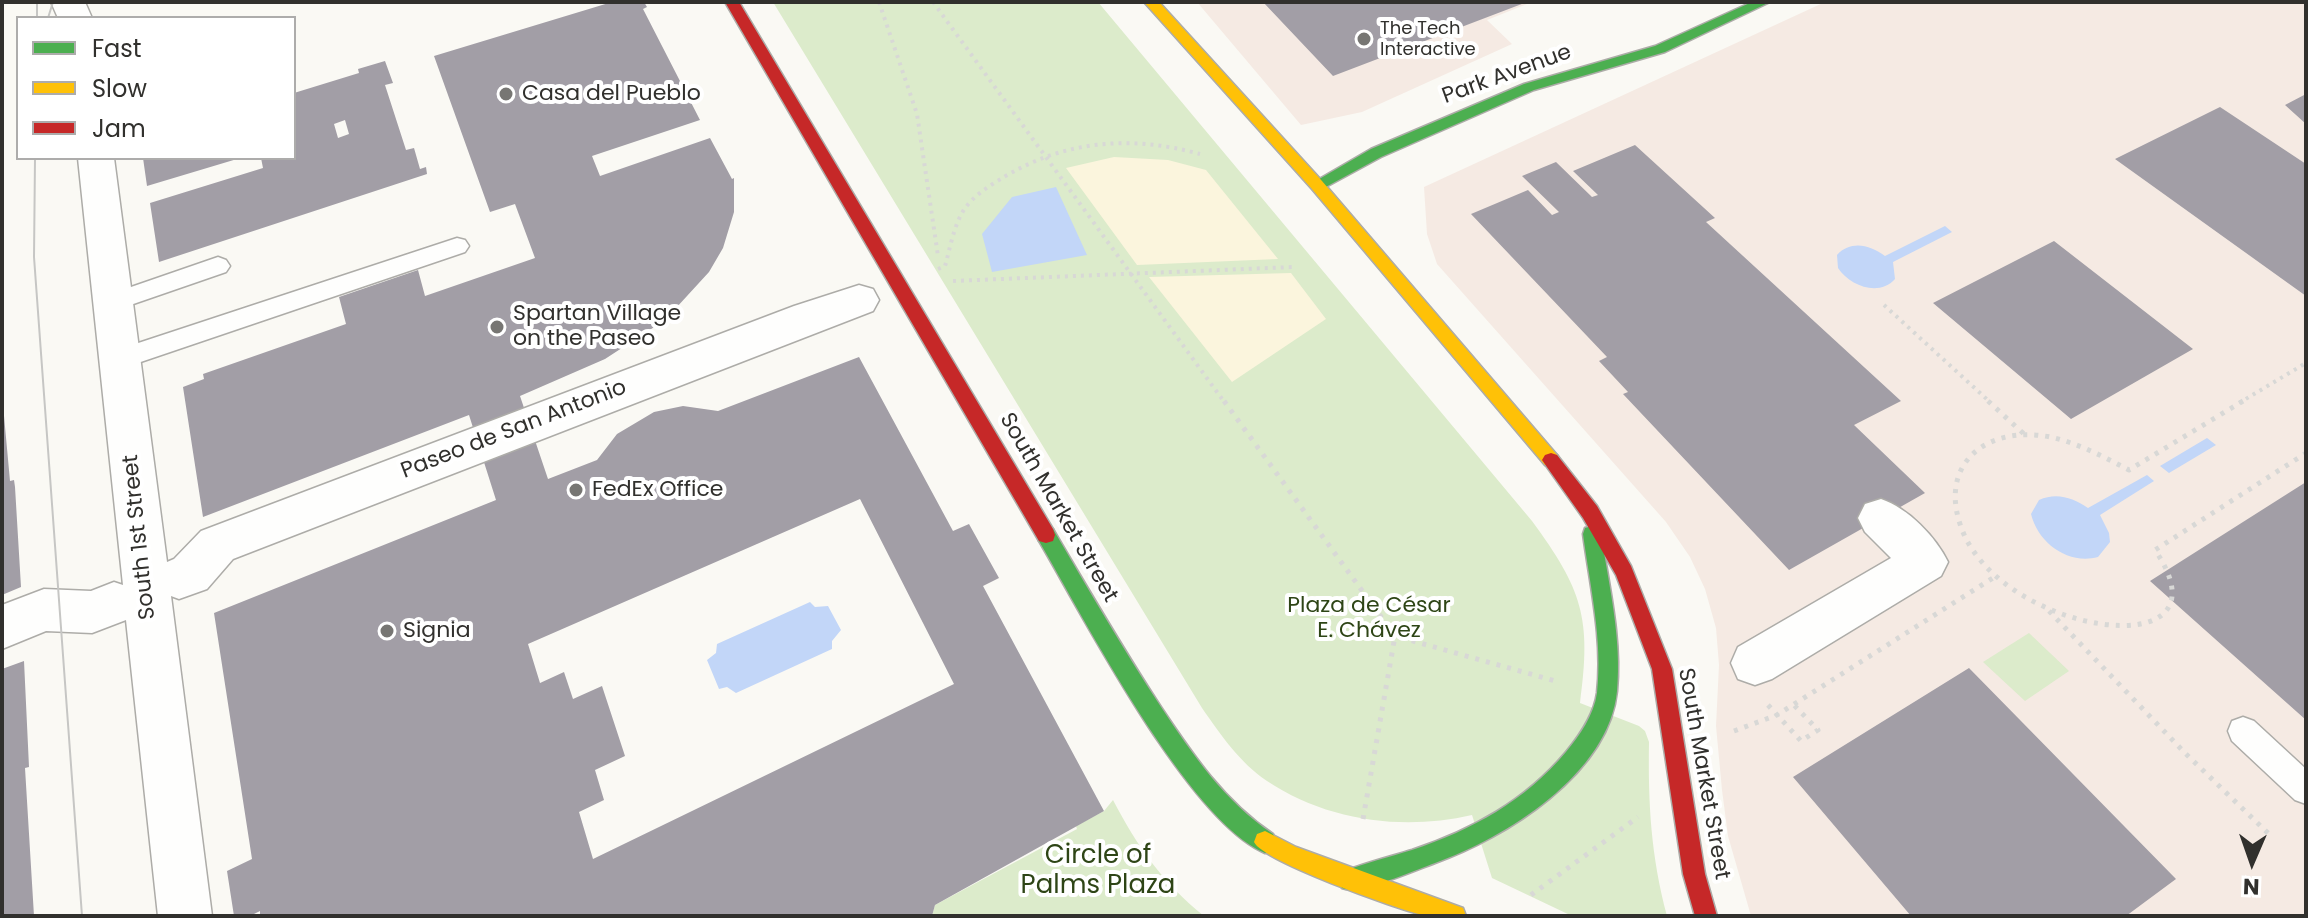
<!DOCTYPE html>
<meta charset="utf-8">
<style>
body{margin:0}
#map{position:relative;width:2308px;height:918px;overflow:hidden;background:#faf9f4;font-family:Poppins,sans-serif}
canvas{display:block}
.frame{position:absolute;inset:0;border:4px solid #31302d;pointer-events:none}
.legend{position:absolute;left:16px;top:16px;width:280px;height:144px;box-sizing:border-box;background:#fff;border:2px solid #adacab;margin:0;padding:10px 14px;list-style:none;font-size:24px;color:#31302d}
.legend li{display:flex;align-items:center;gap:16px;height:40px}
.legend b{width:40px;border:2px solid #adacab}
.north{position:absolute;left:2212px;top:822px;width:80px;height:80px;-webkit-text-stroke:6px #fff;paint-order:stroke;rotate:182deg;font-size:22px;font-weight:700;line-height:32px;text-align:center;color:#31302d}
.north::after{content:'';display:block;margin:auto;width:28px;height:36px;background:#31302d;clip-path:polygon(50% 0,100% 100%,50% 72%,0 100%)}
</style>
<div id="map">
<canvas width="2308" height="918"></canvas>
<div class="frame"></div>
<ul class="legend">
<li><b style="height:10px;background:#4caf50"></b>Fast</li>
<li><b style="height:10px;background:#ffc107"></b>Slow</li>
<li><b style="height:10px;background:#c62828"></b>Jam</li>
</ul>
<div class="north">N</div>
</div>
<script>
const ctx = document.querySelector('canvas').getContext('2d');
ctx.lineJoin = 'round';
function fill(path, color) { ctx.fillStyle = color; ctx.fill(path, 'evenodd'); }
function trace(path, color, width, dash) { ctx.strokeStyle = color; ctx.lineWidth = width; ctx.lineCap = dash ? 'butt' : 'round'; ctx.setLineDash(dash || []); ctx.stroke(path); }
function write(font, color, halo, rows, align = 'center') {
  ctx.font = font + ' Poppins,sans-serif'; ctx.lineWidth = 8; ctx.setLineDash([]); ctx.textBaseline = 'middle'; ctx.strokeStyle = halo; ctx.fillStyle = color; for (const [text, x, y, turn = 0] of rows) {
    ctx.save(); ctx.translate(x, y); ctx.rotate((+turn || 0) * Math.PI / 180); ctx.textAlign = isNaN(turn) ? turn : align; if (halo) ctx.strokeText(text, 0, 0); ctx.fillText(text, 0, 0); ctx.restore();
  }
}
const commercial = new Path2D(`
 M1197,2H1532L1487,20L1512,44L1362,112L1301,125Z
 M1825,2H2306V916H1751L1728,836L1722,790L1716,726L1719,665L1716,628L1705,589L1690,557L1666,522L1437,264L1427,234L1424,187Z`);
const green = new Path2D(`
 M773,2H1098L1532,521C1582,589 1592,618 1580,703L1639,726L1645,731L1649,742C1648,804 1651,856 1667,916H1572L1492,878L1472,815C1403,831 1327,821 1267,781C1240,763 1220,734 1202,708Z
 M2029,633L2069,671L2025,701L1983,662Z
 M1113,800C1137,846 1163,883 1204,916H932L935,905L1077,829L1076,826L1104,811Z`);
const sand = new Path2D(`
 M1114,157L1168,160L1206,170L1278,259L1137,265L1066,168Z
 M1291,273L1326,319L1232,382L1149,277Z`);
const water = new Path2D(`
 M1056,187L1087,255L992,272L982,234L1012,197Z
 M1945,226L1952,232L1893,262L1895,279C1879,297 1850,286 1838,268L1837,255C1851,240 1870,245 1885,256Z
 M2207,438L2216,445L2169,473L2160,466Z
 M2147,475L2154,481L2100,515L2109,533L2110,542L2098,557C2068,565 2038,543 2031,514L2039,500C2057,492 2073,498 2088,508Z
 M810,602L815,607L828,606L841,630L832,641V649L736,693L727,687L719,689L707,660L716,653L717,644Z`);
const building = new Path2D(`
 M612,2H644L647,7L643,9L700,120L592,156L600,176L710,138L732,179L734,178V212L723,248L709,272L665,320L605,359L520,396L548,479L597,460L617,434L654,412L683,406L718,411L859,357L953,531L969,524L999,578L983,586L1104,811L935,905L932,916H260V911L250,916H234L227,871L252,859L214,613L496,500L469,415L203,517L183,387L204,379L203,374L346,324L339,297L418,270L425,296L535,258L515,204L490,212L434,56ZM860,499L954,684L593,859L579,812L604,800L595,770L625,756L602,686L573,699L564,672L540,683L528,644Z
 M1263,2H1527L1333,76Z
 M385,61L393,83L385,85L406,150L414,148L420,169L426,167L427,174L159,262L150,203L263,168L261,158H294V93L359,73L358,69ZM345,120L349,134L338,138L334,124Z
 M2306,94V124L2285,105Z
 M2220,107L2306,164V296L2115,159Z
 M1635,145L1715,218L1706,222L1901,401L1854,425L1925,493L1789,570L1623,394L1628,392L1599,361L1607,357L1471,214L1528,190L1552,215L1559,212L1522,176L1556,162L1592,197L1598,195L1573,171Z
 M143,158H236L237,159L147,186Z
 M2054,241L2193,349L2071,419L1933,303Z
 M2,394L10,481L14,480L15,487L21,587L2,595Z
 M2306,482V720L2150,581Z
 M24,661L29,767L25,768L34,916H2V669Z
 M1969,668L2176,879L2126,916H1911L1793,777Z`);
const pathFar1 = new Path2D(`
 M879,2L917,114L938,256
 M933,2L1225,403
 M938,269L945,266C950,249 953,229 962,213C971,197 989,186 1004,177C1066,140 1131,135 1200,154
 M953,281L1293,267
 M1884,305L1991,403
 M2239,403L2306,363`);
const path = new Path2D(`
 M1224,401L1395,636L1559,682
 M1988,401L2024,434
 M2243,401L2129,470C2104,457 2078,443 2050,437C1991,425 1939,460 1960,524C1995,635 2238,671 2155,550L2306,453
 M2049,611L2185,753L2273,838
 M1768,705L1801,741L1818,730L1792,703
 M1734,731L1777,715L1996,576
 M1363,819L1395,636
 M1531,895L1638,817`);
const lane = new Path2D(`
 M457,238L465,240L469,246L465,252L120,369L111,366L108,359L111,352Z
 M218,257L226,260L230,266L226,272L113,311L105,308L101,302L105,296Z
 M2243,717L2254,721L2306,769V804L2295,800L2232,741L2228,731L2232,721Z`);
const street = new Path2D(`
 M51,2H85L92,18H58Z
 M78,158H114L167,562L174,559L201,531L794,306L859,285L873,289L879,300L873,311L233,559L207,589L179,599L171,596L212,916H158L126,620L92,633L46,631L2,649V605L44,589L91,591L114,582L123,585Z
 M1881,499C1908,508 1936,537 1948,562L1941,576L1772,679L1755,685L1738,679L1731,663L1738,647L1891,558L1865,532L1858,518L1865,504Z`);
const fast = new Path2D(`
 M1752,2H1770L1665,52L1534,90L1381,157L1322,189L1317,190L1309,185L1371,149L1524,84L1655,46Z
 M1592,526L1599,528L1601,534C1609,586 1622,639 1617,691C1609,774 1505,838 1435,863C1415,870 1360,895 1342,888L1339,880L1342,872C1365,863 1389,857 1412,850C1472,830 1525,801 1566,752C1580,735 1594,715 1597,693C1603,640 1590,586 1583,534L1585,528Z
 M1046,527L1053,529C1088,589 1123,649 1161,707C1193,755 1224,801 1273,834L1276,842L1273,850L1265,853C1188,821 1083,616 1039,541L1037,535L1039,529Z`);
const slow = new Path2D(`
 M1144,2H1159L1322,181L1557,455L1560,460L1557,465H1545L1312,189Z
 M1265,831L1296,847L1463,908L1466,916C1453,916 1436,918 1423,915C1397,909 1262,861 1254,842L1257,834Z`);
const jam = new Path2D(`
 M725,2H739L1053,529L1055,535L1053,541L1046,543L1039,541Z
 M1551,453L1557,455L1597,506L1631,566L1672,669L1705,874L1717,916H1695L1683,874L1652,669L1616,575L1583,518L1542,460L1545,455Z`);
const tram = new Path2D(`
 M37,2V18
 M48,18L53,2
 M35,158L34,257L82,916`);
const markers = [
 [1364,39,8,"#777673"],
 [506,94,8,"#777673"],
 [497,327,8,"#777673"],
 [576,490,8,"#777673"],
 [387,631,8,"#777673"]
];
const farPoinames = [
 ["The Tech",1380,29],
 ["Interactive",1380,50]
];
const streetNames = [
 ["Park Avenue",1507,75,-20],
 ["Paseo de San Antonio",514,430,-21],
 ["South Market Street",1058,508,60],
 ["South 1st Street",140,537,-96],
 ["South Market Street",1703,774,80]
];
const poiNames = [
 ["Casa del Pueblo",522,94],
 ["Spartan Village",513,314],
 ["on the Paseo",513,339],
 ["FedEx Office",592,490],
 ["Signia",403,631]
];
const parkNames = [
 ["Plaza de César",1369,606],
 ["E. Chávez",1369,631]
];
const nearParknames = [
 ["Circle of",1098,856],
 ["Palms Plaza",1098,886]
];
fill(commercial, '#f5eae3');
fill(green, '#dcebcb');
fill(sand, '#fbf5dd');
fill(water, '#c2d6f8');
fill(building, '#a29ea6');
trace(lane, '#adaca8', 3);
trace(street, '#adaca8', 3);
trace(fast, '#adaca8', 3);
trace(slow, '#adaca8', 3);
trace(jam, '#adaca8', 3);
trace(pathFar1, '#d8d8d6', 4, [3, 5]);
trace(path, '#d8d8d6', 5, [4, 7]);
fill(lane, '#fefefd');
fill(street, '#fefefd');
fill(fast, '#4caf50');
fill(slow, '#ffc107');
fill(jam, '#c62828');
trace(tram, '#c6c6c4', 2);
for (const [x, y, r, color] of markers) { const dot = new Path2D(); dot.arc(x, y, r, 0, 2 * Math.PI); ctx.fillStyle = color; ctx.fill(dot); trace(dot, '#fff', 3); }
write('18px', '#31302d', '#fff', farPoinames, 'left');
write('22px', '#31302d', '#fff', streetNames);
write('22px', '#31302d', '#fff', poiNames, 'left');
write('22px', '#2e4516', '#fff', parkNames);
write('26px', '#2e4516', '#fff', nearParknames);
</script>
